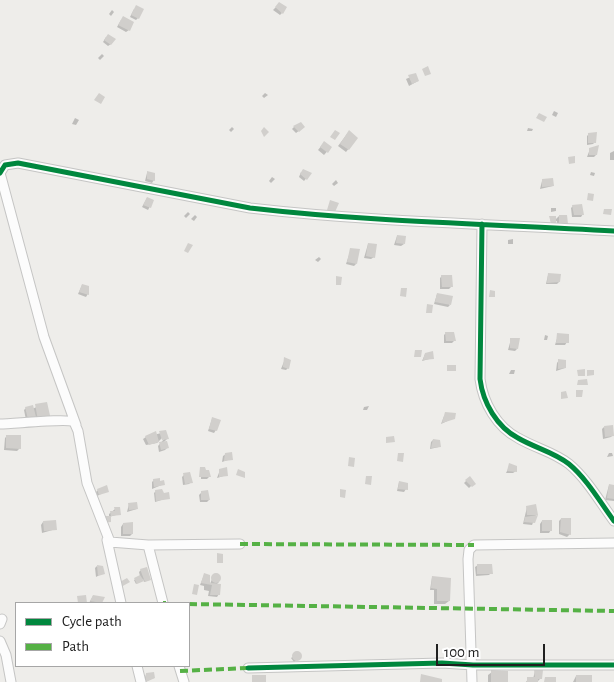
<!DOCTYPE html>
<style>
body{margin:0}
#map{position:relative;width:614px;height:682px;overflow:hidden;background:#eeedea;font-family:"Alegreya Sans",sans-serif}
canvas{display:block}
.legend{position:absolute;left:15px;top:602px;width:175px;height:65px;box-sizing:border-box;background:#fff;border:1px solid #a6a6a6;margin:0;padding:6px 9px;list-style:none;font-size:15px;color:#202020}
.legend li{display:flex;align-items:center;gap:10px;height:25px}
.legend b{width:25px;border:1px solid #a6a6a6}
.scale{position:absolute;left:436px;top:644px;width:109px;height:22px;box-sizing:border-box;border:2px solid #202020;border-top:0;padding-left:6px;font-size:15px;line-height:18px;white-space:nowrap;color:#202020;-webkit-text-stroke:4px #fff;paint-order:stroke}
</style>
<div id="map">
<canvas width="614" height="682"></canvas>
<ul class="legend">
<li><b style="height:6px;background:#00873e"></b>Cycle path</li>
<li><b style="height:6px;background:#55b145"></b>Path</li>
</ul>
<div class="scale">100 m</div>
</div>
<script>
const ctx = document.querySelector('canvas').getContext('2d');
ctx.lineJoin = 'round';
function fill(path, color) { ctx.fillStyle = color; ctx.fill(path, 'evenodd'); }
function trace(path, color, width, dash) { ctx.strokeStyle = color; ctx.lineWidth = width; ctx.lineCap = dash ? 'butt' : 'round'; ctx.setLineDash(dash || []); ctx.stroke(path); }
const shadow = new Path2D(`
 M277,6L282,13L280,15L273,10Z
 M134,9L138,18L136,20L130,17Z
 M112,10L114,12L111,16L109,14Z
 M121,20L129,30L126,32L117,27Z
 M106,37L111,44L108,46L103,42Z
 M102,54L104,56L100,60L98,58Z
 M415,75L418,81L409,86L406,79Z
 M265,93L268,95L264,98L262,96Z
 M554,111L558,113L556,117L552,115Z
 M75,118L79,120L76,125L72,124Z
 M232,127L234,129L231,132L229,130Z
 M294,127H304L296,133L292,129Z
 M528,128L533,129L532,131H527Z
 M347,134L357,138L346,152L338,146Z
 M589,134L595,142L593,144L587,145V136Z
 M322,145L331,147L324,155L318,150Z
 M590,149L596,155L594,157H587Z
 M614,151V160H610V153Z
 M301,172L310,174L304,181L299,177Z
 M591,172L595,173L594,176L590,175Z
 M147,173L154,180L152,183L145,181Z
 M272,177L275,179L271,183L269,181Z
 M336,180L338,183L334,186L332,184Z
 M542,181L553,186L540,189Z
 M147,198L153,201L148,210L142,207Z
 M573,206L583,214L581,217H572L571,208Z
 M551,208H556V211L551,212Z
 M188,212L190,214L186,218L184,216Z
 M195,215L197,217L194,221L191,219Z
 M559,216L567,223L565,226L557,225V221L551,223L550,217L555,220Z
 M397,236L404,244L401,246L394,245Z
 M513,239V244H508V240Z
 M368,244L374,257L371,259L364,258Z
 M351,249L356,264L354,266L346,264Z
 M319,257L321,259L318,262L315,260Z
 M548,275L559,282L557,284H546Z
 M442,276L451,287L449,289H440V278Z
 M82,285L89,292L86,297L78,294Z
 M437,294L450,305L448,307L434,304Z
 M446,333L454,341L452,343H444V335Z
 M545,335L548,336L547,340H544Z
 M558,335L567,342L565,345H555Z
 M511,339L517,349L515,351L508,350Z
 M425,354L433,358L422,361Z
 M285,359L288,368L286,370L281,369Z
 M559,360L565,368L556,371L557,363Z
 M515,370L514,374H509L511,370Z
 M46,403L36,422L35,416L26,420L24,410L26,408L32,409Z
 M369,406L367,410H363L364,407Z
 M446,413L454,418L441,424L444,416Z
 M212,419L216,430L214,433L208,431Z
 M604,427L613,435L611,437L603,439L602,429Z
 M165,432L167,439L163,443L168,447L165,450L159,452L158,446L164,439L162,438L157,443L146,445L143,439L146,437Z
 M7,436L20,448L17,451L4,450L5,438Z
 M433,440L439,447L430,449L431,442Z
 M609,453H612L613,456L607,457Z
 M226,454L231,459L222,462L223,456Z
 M510,465L516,471L513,473H506Z
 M201,468L209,477L207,479H201Z
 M220,470L227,475L217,478Z
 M184,475L191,482L189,484L183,485L182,477Z
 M470,477L474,483L469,488L464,483Z
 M154,480L164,484L152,489V482Z
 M399,482L406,489L404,492L397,491Z
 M609,485L614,486V501L605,500Z
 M98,490L107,491L97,496L96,492Z
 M156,491L168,498L155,502L154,493Z
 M201,493L209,500L207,502H200L199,495Z
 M129,504L137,509L127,512Z
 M527,507L536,515L532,525L523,524Z
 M115,509L120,514L109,517V514Z
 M561,519L570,534L567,537L559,534V521Z
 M542,521L551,530L549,533H540V524Z
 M43,522L56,529L42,533L41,525Z
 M123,524L132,534L130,536H121V527Z
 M478,565L491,573L489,575L476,576L475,567Z
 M97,566L103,573L96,577L95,568Z
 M141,570L148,575L144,579L149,578V580L144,582L143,579L136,584L134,580L140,576L139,572Z
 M214,574L218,575L219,582L216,585L219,594L217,597L208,596L209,591L204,590V586L200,585L204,575L210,584Z
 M432,577L449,601L445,604H434V590H430Z
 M93,596L103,598L101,603H89Z
 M298,653L301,656L294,662L291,658Z
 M535,671L541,678L537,682H526L528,679H533Z
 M492,672L507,682H488V675Z
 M146,674L154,678L144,682Z
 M576,676L591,682H573Z`);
const building = new Path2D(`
 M279,2L287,7L283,14L275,7Z
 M136,5L144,9L139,19L131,15Z
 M123,16L134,22L130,31L118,25Z
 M108,34L116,39L111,45L104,40Z
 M428,66L431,74L425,76L422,69Z
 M416,73L419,81L412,84L408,75Z
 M99,93L105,97L101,104L94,100Z
 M539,113L547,117L544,122L536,118Z
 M301,122L305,127L299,132L293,126Z
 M264,127L269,132L264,137L261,131Z
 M335,130L340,133L335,140L330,137Z
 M349,130L358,138L349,150L340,144Z
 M597,132L596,143H588V133Z
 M324,141L332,147L328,153L320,147Z
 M599,145L597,155H589V148Z
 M575,156V163L569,164L568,157Z
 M303,169L312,173L307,180L300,174Z
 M147,171L155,173V181L147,179Z
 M553,178L554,186L542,187V179Z
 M588,193L594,194L593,201L587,200Z
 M147,197L154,200L151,208L143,205Z
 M330,200L339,203L335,212L327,210Z
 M582,204L584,215H574L572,205Z
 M604,209H612L611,215L603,214Z
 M559,215H567L568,224L559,223Z
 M549,216H556V223H551Z
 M397,235L406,236L405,244L396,243Z
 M188,243L193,245L188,253L184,251Z
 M368,243L377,244L375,258L366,256Z
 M350,248L360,249L357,264L347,262Z
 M548,273L561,274L560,282L547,283Z
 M441,275H452L453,287H442Z
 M336,276L342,277L341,285H336Z
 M82,284L89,286V295L79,292Z
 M401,288H407L406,297L400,296Z
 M490,290L495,291V297H489Z
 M437,293L453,296L451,305L435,302Z
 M427,304L433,305L432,313H426Z
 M445,332H454L456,341H446Z
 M557,333L569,334V343H556Z
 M510,338H520L518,349L510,348Z
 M415,350H422L421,357H414Z
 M433,351L434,359L423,360L425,353Z
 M284,357L291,360L289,369L283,367Z
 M558,359L566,360V368L558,369Z
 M447,365H456V371H447Z
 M585,369V376H578L577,370Z
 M587,370H594V375L587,376Z
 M587,379L588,385H577L578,380Z
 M576,390H583L582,397H576Z
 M566,391L568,398L561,399V392Z
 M47,402L51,420H38L35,404Z
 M33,405L36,417L28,419L25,407Z
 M445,412L456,413L455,419L442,423Z
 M212,417L221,420L217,431L209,429Z
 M613,425L614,436L605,437L604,426Z
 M166,430L169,439L162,440L159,431Z
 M156,431L159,442L149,445L145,436Z
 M6,435H21V449L6,448Z
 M394,436L395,442L386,443V437Z
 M433,439L440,440L441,447L431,448Z
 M167,441L169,448L161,450L159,442Z
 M232,452L233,460L224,461L225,453Z
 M398,453H404L403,462L397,461Z
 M349,457L355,458L354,467L348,466Z
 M509,463L517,466V472L507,471Z
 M200,467H205L206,470H209L211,477H199Z
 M227,467L228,476L219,477V469Z
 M238,469L245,472V478L236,475Z
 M190,472L193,483L185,484L183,473Z
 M366,476H372L371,485L365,484Z
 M470,476L476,484L472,487L465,480Z
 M160,478V481L164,480L165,485L154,487L153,479Z
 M399,481L408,483V490L398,489Z
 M609,484L614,485V499L607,498Z
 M107,485L109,492L99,495L97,489Z
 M162,489L164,493L169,492L170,499L156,501L155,490Z
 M340,489L346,490L345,498L340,497Z
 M208,490L210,500H201V491Z
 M137,502L138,509L129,510L128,503Z
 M536,504L538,515H527L526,506Z
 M114,507H120L121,515L111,516V522L103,523V516H111L110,511H115Z
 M538,515L535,523L524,522L525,517Z
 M561,518H571V535L560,532Z
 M56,520L57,530L44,531L43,521Z
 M542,520H552V531H542Z
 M133,522V534H123V523Z
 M217,553L223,554V563H217Z
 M477,564H492L493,574H477Z
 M97,565L103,566L105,574L98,576Z
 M147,567L151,580L145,582L140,569Z
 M204,573L210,575V583L221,584L220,595H210L212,585L201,583Z
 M211 578a5 5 0 1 1 10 0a5 5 0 1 1-10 0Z
 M140,575L144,581L137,584L134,578Z
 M432,576L451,578L450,601H437V589L431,588Z
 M127,578L130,582L121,587L118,583Z
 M194,584L199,585L197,595L192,594Z
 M86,595L87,603H78L77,596Z
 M93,595L105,597L102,603L90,601Z
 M292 656a5 5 0 1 1 10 0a5 5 0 1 1-10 0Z
 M491,670L508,671V682H491Z
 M534,670H543L542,679H538V682H527V677H535Z
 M154,672L155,678L146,682V673Z
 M421,674L442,679V682H420Z
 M252,675H266V682H252Z
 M576,675H592V682H576Z
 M545,677H556V682H544Z`);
const minor = new Path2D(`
 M0,173L5,165L18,163L250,208C371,222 493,224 614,231
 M0,173L44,337L76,425
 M482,224L480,379C483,403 497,427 518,438C535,448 554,452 569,464C587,479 600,502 614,521
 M0,424C13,424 67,418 74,422L78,431L87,483L110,542L148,545L240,544
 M107,540L121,603
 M148,545L163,603
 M0,624L2,619
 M0,641L6,655L11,682
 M137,666L141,682
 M179,666L184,682
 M248,668L442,663L473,665H614
 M472,682L468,559L469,550L474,545L614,543`);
const quiet = new Path2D(`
 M240,544L474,545
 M163,603H166
 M189,604L614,611
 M180,671L248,668`);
const cycleway = new Path2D(`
 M0,173L5,165L18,163L250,208C371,222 493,224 614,231
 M482,224L480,379C483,403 497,427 518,438C535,448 554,452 569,464C587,479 600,502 614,521
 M248,668L442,663L473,665H614`);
fill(shadow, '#0003');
fill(building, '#d1cfcc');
trace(minor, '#c5c5c4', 11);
trace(minor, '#fcfcfc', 9);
trace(quiet, '#55b145', 4, [8, 4]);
trace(cycleway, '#00873e', 5);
</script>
